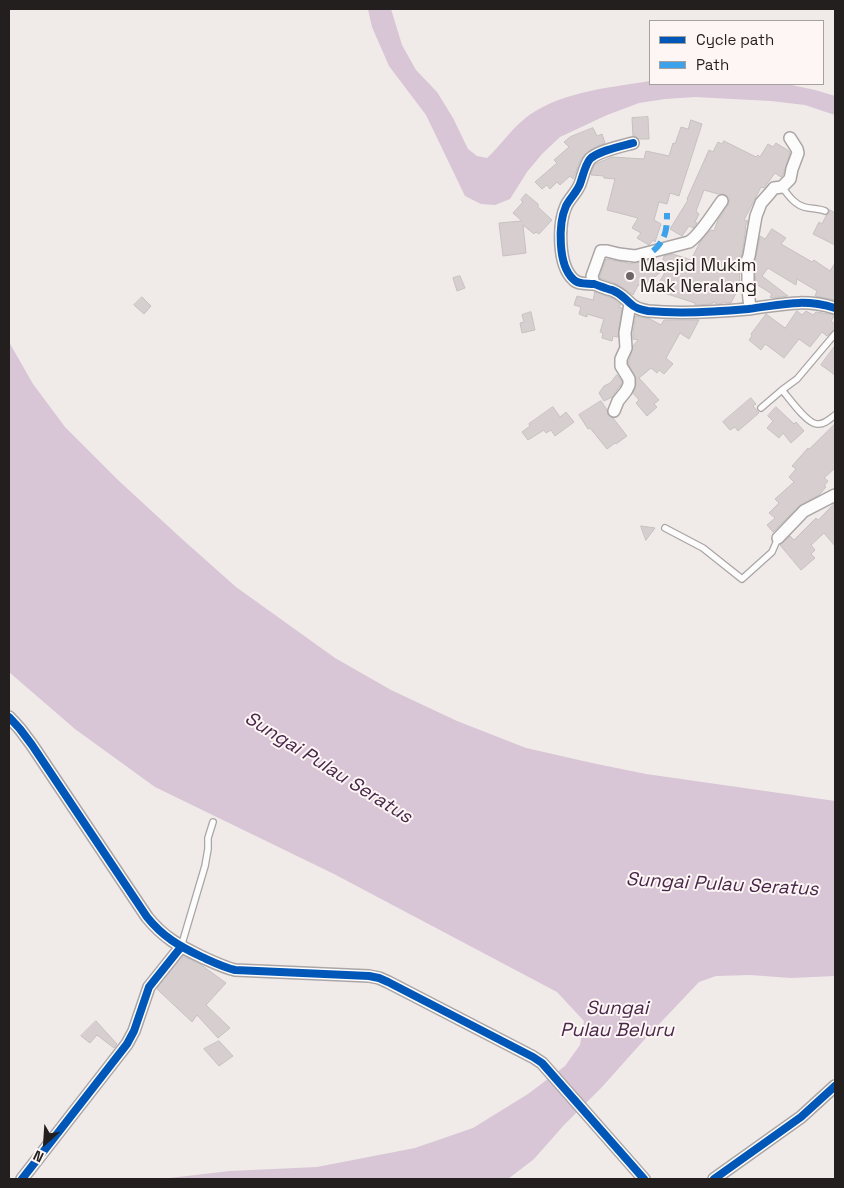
<!DOCTYPE html>
<style>
body{margin:0}
#map{position:relative;width:844px;height:1188px;overflow:hidden;background:#f0eae8;font-family:"Space Grotesk",sans-serif}
canvas{display:block}
.frame{position:absolute;inset:0;border:10px solid #231f1e;pointer-events:none}
.legend{position:absolute;left:649px;top:20px;width:175px;height:65px;box-sizing:border-box;background:#fdf6f5;border:1px solid #a6a09f;margin:0;padding:6px 9px;list-style:none;font-size:15px;color:#231f1e}
.legend li{display:flex;align-items:center;gap:10px;height:25px}
.legend b{width:25px;border:1px solid #a6a09f}
.north{position:absolute;left:20px;top:1118px;width:50px;height:50px;-webkit-text-stroke:4px #fdf6f5;paint-order:stroke;rotate:206deg;font-size:14px;font-weight:700;line-height:20px;text-align:center;color:#231f1e}
.north::after{content:'';display:block;margin:auto;width:18px;height:22px;background:#231f1e;clip-path:polygon(50% 0,100% 100%,50% 72%,0 100%)}
</style>
<div id="map">
<canvas width="844" height="1188"></canvas>
<div class="frame"></div>
<ul class="legend">
<li><b style="height:6px;background:#0057b8"></b>Cycle path</li>
<li><b style="height:6px;background:#3ea2ea"></b>Path</li>
</ul>
<div class="north">N</div>
</div>
<script>
const ctx = document.querySelector('canvas').getContext('2d');
ctx.lineJoin = 'round';
function fill(path, color) { ctx.fillStyle = color; ctx.fill(path, 'evenodd'); }
function trace(path, color, width, dash) { ctx.strokeStyle = color; ctx.lineWidth = width; ctx.lineCap = dash ? 'butt' : 'round'; ctx.setLineDash(dash || []); ctx.stroke(path); }
function write(font, color, halo, rows, align = 'center') {
  ctx.font = font + ' "Space Grotesk",sans-serif'; ctx.lineWidth = 4; ctx.setLineDash([]); ctx.textBaseline = 'middle'; ctx.strokeStyle = halo; ctx.fillStyle = color; for (const [text, x, y, turn = 0] of rows) {
    ctx.save(); ctx.translate(x, y); ctx.rotate((+turn || 0) * Math.PI / 180); ctx.textAlign = isNaN(turn) ? turn : align; if (halo) ctx.strokeText(text, 0, 0); ctx.fillText(text, 0, 0); ctx.restore();
  }
}
const water = new Path2D(`
 M368,9H391L402,45L416,70L437,92L453,118L468,149L477,156L487,158C500,146 509,132 522,121C555,92 608,88 650,81V84H787L815,90L835,96V115L805,105L771,101L695,97L665,99L639,103L607,115L560,137L542,154L527,172L510,199L495,205L481,204L465,196L426,115L389,66L372,27Z
 M9,342L33,384L65,427L119,481L182,539L236,587L335,658L391,690L457,721L526,748L592,763L646,774L835,801V976L791,978L750,975L716,976L699,982L644,1040L602,1087L564,1125L534,1159L508,1179H161L230,1171L317,1167L415,1148L473,1128L528,1094L565,1066L580,1045L584,1021L557,992L334,874L155,787L75,729L9,672Z`);
const building = new Path2D(`
 M648,117L649,139H639L635,136H633L632,118Z
 M691,120L702,124L679,196L670,193L667,204L659,202L654,220L661,224L655,242L653,240L650,244L649,245L637,238L641,233L632,228L638,218L607,210L615,179L604,178V176L591,175V173L595,164L612,157L644,159L646,151L669,156L673,143L675,144L681,127L688,129Z
 M593,128L597,136L602,134L605,143L595,147L585,154L580,161L573,179L570,176L560,185L557,182L550,189L547,185L542,189L535,182L557,163L554,160L569,147L564,142L570,137Z
 M724,141L756,157L758,155L760,157L768,144L773,147L776,143L789,151L790,153L783,175L781,177L775,173L764,188L761,187L744,220L748,221L745,227H746L742,254L739,262L740,288L728,284L737,291L731,303H725L723,302L722,304H717L713,302L712,304L695,305V303L655,290L669,265L643,287L638,285L633,295L619,285L600,278V276L606,259L628,263L629,264L649,260L659,273L664,256L673,254L691,260L700,242L711,230L714,231L718,220L728,205L729,201V197L723,194H718L704,190L696,211L699,214L695,222L697,223L693,228L689,226L682,236L670,229L688,200L687,199L709,150L713,152L718,142L722,144Z
 M526,194L538,204V207L552,220L539,234L536,232L534,234L523,225L526,253L503,256L499,223L522,221L513,213L523,202L521,200Z
 M830,210L835,213V245L813,234L819,222L822,224L826,216L829,213Z
 M772,229L786,238L781,244L812,262L814,260L830,271L835,263V300L815,296L817,291L797,279L796,285L768,268L762,276L788,296L773,298L770,297L772,294L756,284L754,265L756,257L760,236L765,239Z
 M460,276L465,288L457,291L453,278Z
 M595,292L612,298L621,305L618,307L622,308L618,337L613,336L612,341L602,338L603,333L600,332L604,319L587,314V317L579,314L581,307L574,305L577,296L593,300Z
 M142,297L151,306L144,314L134,305Z
 M797,311L802,315L806,311L813,315L816,312L835,315L831,321L835,324V329L832,331L827,336L822,332L810,347L799,339L784,358L768,346L765,344L761,350L749,340L752,336L751,334L766,314L785,328Z
 M531,312L535,330L522,333L520,323L524,322L522,315Z
 M636,316L650,319L661,325L664,320H699L689,339L680,333L666,358L673,364L664,374L659,370L657,373L651,368L639,378L659,400L654,404L657,407L647,416L636,403L639,400L633,393L636,385V378L628,364L633,346L638,340L633,339V333Z
 M835,346V375L821,365Z
 M617,375L622,381V383L612,397L604,401L599,393L604,386L610,383Z
 M751,398L756,404L753,406L759,413L738,431L735,427L730,430L723,422Z
 M601,401L607,410L608,415L613,418L627,436L616,444L615,443L607,449L590,428L588,429L579,415Z
 M553,407L560,417L566,412L574,422L555,436L551,430L546,433L544,430L528,440L522,432L530,426L529,424Z
 M776,407L794,424L796,422L804,431L791,443L783,433L779,438L767,428L773,421L768,416Z
 M835,424V468L824,478L828,481L824,486L826,487L819,495L799,506L773,532L767,525L775,518L769,513L779,503L775,499L794,482L789,477L796,469L792,466L808,448L809,449Z
 M835,503V546L824,533L811,545L815,550L811,554L815,558L801,570L780,545L790,536L794,540L816,518L818,520Z
 M641,526L655,528L646,540Z
 M183,956L200,964L226,983L206,1005L230,1028L218,1038L197,1015L192,1022L157,989Z
 M96,1021L117,1044L114,1048L97,1035L90,1043L81,1036Z
 M219,1041L233,1056L219,1066L204,1049Z`);
const lane = new Path2D(`
 M782,187C788,195 794,204 804,207C811,209 818,208 825,211
 M782,390L797,379L835,334
 M761,408L782,390C789,398 807,424 817,424C824,425 830,419 835,415
 M665,528L703,548L742,579L772,552L778,538
 M181,947L205,866L208,849V838L213,822`);
const street = new Path2D(`
 M633,143C622,146 598,151 590,159C585,165 583,176 580,184C577,192 570,198 566,206C558,224 558,265 573,279C578,285 587,283 594,284C600,286 607,289 612,290C622,294 624,298 631,304C635,308 642,310 648,311C681,314 715,312 748,309C781,305 802,298 835,308
 M594,284L592,276L601,251H607L619,254L635,256L689,242C700,235 714,212 722,201
 M750,309L748,289V274L746,264L749,256L756,216L761,203L769,194L774,188L782,187L790,179L792,169L798,153L797,149L790,138
 M614,411L618,401L626,391L629,385V379L621,366V359L626,348L625,333L630,304
 M778,538L804,511L835,495
 M9,717L20,729L32,745L147,917C163,937 179,946 202,957C213,962 223,967 235,970L369,976L379,978L388,982L533,1057L542,1063L644,1179
 M22,1179L127,1044L134,1031L149,987L181,947
 M714,1179L801,1117L835,1086`);
const quiet = new Path2D(`
 M653,251C666,240 667,229 667,213`);
const cycleway = new Path2D(`
 M633,143C622,146 598,151 590,159C585,165 583,176 580,184C577,192 570,198 566,206C558,224 558,265 573,279C578,285 587,283 594,284C600,286 607,289 612,290C622,294 624,298 631,304C635,308 642,310 648,311C681,314 715,312 748,309C781,305 802,298 835,308
 M9,717L20,729L32,745L147,917C163,937 179,946 202,957C213,962 223,967 235,970L369,976L379,978L388,982L533,1057L542,1063L644,1179
 M22,1179L127,1044L134,1031L149,987L181,947
 M714,1179L801,1117L835,1086`);
const markers = [
 [630,276,5,"#6b6665"]
];
const poiNames = [
 ["Masjid Mukim",640,266],
 ["Mak Neralang",640,287]
];
const waterNames = [
 ["Sungai Pulau Seratus",328,768,32],
 ["Sungai Pulau Seratus",722,885,3],
 ["Sungai",617,1009],
 ["Pulau Beluru",617,1031]
];
fill(water, '#d8c5d6');
fill(building, '#d7cecf');
trace(building, '#c6c1c1', 1);
trace(lane, '#aba6a5', 8);
trace(street, '#aba6a5', 14);
trace(lane, '#fdfcfc', 5.5);
trace(street, '#fdfcfc', 11);
trace(quiet, '#3ea2ea', 6, [12, 6]);
trace(cycleway, '#0057b8', 8);
for (const [x, y, r, color] of markers) { const dot = new Path2D(); dot.arc(x, y, r, 0, 2 * Math.PI); ctx.fillStyle = color; ctx.fill(dot); trace(dot, '#fdf6f5', 2); }
write('18px', '#231f1e', '#fdf6f5', poiNames, 'left');
write('italic 19px', '#48274a', '#fdf6f5', waterNames);
</script>
